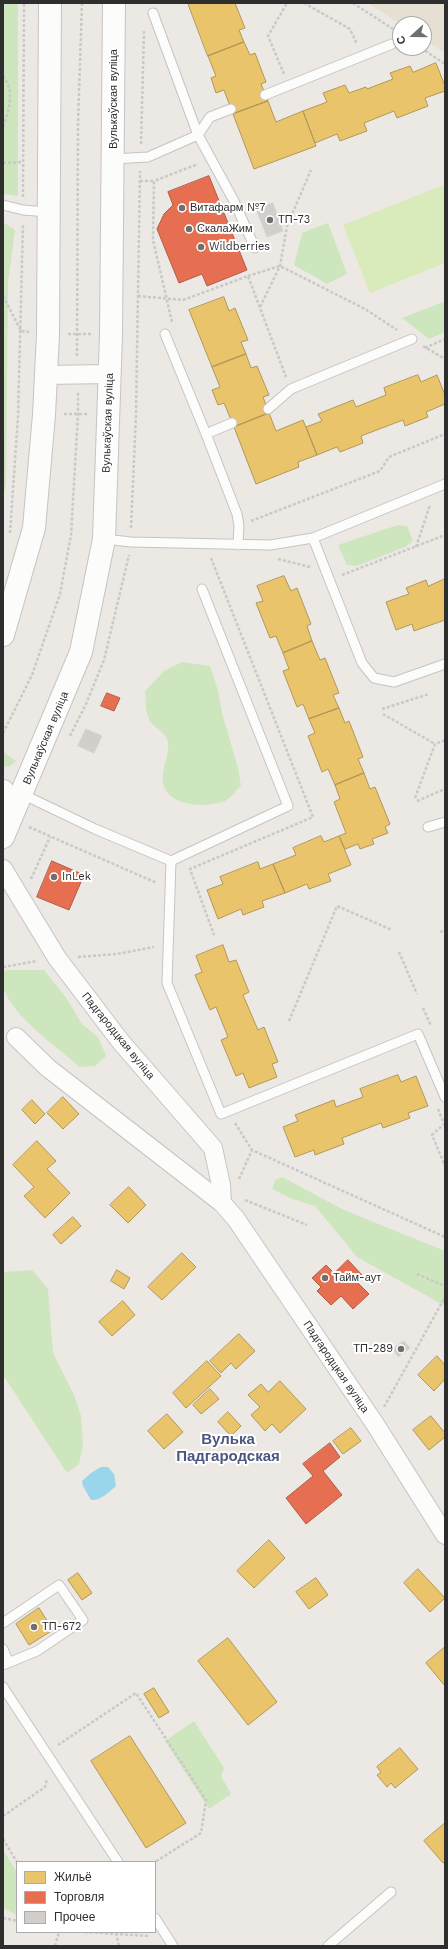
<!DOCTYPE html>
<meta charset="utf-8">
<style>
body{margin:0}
#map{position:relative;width:448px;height:1949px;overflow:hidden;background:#ece8e4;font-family:"Work Sans",sans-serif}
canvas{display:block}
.frame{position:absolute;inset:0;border:4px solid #2e2e2e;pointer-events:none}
.legend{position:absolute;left:16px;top:1861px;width:140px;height:72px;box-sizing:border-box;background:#fff;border:1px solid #ababab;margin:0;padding:5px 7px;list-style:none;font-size:12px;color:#2e2e2e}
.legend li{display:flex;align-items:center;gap:8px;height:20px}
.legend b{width:20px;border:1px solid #ababab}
.north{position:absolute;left:392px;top:16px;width:40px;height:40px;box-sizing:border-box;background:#fff;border:1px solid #ababab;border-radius:50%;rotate:249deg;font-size:11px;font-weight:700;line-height:16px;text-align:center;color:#2e2e2e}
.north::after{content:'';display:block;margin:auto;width:14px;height:18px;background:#706f6e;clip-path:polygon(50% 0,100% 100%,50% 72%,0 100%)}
</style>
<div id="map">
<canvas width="448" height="1949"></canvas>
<div class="frame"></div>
<ul class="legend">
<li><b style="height:11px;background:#e9c46a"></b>Жильё</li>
<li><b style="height:11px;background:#e76f51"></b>Торговля</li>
<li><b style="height:11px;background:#d1cecb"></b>Прочее</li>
</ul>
<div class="north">С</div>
</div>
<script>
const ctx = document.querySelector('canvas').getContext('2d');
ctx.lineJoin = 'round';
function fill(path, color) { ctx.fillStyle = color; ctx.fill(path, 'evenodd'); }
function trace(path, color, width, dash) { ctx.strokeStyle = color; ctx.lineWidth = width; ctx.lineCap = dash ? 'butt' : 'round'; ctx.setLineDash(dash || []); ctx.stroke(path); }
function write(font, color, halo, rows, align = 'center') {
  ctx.font = font + ' "Work Sans",sans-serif'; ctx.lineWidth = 4; ctx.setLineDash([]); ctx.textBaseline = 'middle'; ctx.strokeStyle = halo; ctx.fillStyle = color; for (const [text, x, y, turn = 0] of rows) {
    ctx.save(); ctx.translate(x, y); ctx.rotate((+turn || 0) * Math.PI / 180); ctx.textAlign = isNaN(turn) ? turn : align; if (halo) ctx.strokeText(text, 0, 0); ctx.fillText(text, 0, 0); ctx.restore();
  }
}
const education = new Path2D(`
 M368,3H445V53L424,39V24H400Z`);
const green = new Path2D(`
 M3,3H18V196L3,194Z
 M3,222L15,230L8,283L6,483L3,501Z
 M328,223L347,274L327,284L294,265L302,233Z
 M443,302L445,306V332L429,339L402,318Z
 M398,525L407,526L413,541L405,547L357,566L347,565L338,545Z
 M182,662L210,666L218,690L222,713L238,768L241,786C236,790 231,798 225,801C207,808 166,807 163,782C161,769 170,755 168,742C166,732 155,729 150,721C145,713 146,701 145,691L164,671Z
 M3,752L16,761L9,767L3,766Z
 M6,970H44L67,999L82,1024L98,1037L106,1056L95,1066L80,1067C58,1048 14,1017 4,990C2,985 3,978 3,972Z
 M282,1177L344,1210L445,1251V1306L357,1257L315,1206L290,1198L272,1189L275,1180Z
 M32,1270L48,1289L53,1353L74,1395L81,1416L83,1444L79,1464L67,1473L3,1375V1272Z
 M194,1721L224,1768L221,1776L231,1794L209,1809L165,1741Z
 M3,1850L17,1872V1915L3,1908Z`);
const pitch = new Path2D(`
 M443,185L445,189V263L370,293L343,225Z`);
const water = new Path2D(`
 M101,1467H108L114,1474L116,1486C109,1492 101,1501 91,1500L83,1486L82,1481L91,1473Z`);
const homes = new Path2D(`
 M188,3H235L245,28L239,30L244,42L208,56Z
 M244,42L250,55L255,53L266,82L261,84L268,101L233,114L224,90L216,93L211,78L216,76L208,56Z
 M436,63L445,86V91L425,98L428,106L397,118L394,111L364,123L367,131L340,141L337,134L315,143L303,111L327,102L323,93L345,85L349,93L366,87L367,89L393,79L390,73L410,66L413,72Z
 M268,101L276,122L303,111L316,146L254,169L233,114Z
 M224,297L229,311L235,308L248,340L241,342L246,354L212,367L189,310Z
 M246,354L251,368L257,366L269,395L263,397L269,413L234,427L224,403L218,405L212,390L220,387L212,367Z
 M418,375L421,382L437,375L445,395V404L426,412L428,417L405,426L403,420L361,436L363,443L340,452L337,447L317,455L306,427L322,421L318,414L353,400L356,407L386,395L384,388Z
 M269,413L276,431L303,420L317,455L298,462L299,467L256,484L234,427Z
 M284,576L291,591L297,588L311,624L307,626L312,641L283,653L276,636L270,638L256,603L263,601L257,586Z
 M445,579V620L414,631L412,624L396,630L386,602L409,594L406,588L426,580L428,586Z
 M312,641L320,660L325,658L339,693L333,695L339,708L309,719L303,704L297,707L283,671L289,669L283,653Z
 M339,708L345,723L349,721L363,757L358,759L364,773L335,785L328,769L322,772L308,736L315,733L309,719Z
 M364,773L370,789L375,787L390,824L385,827L388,833L372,839L374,844L360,849L358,844L345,849L339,836L346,833L334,802L340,799L335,785Z
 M321,836L324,842L339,836L351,865L328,874L331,881L309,889L307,884L285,893L273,864L296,855L293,848Z
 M258,862L260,869L273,864L285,893L262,901L264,907L243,915L241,909L218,919L207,890L223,884L220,877Z
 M223,945L229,962L236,960L249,992L243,995L258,1030L264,1027L278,1062L272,1064L277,1077L249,1088L243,1073L236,1076L221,1040L228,1037L216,1007L210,1010L195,975L202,972L196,956Z
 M398,1075L401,1082L416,1076L428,1106L408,1113L410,1118L383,1128L381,1123L342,1138L344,1144L315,1155L314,1150L295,1157L283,1127L298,1121L295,1115L334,1100L336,1107L363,1097L360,1089Z
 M63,1097L79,1114L63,1129L47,1113Z
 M32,1100L45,1114L35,1124L22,1110Z
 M37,1141L56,1161L47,1169L70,1193L45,1218L24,1196L34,1187L13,1165Z
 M129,1187L146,1205L128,1223L110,1205Z
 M73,1217L81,1226L61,1244L53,1235Z
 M182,1253L196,1267L162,1300L148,1287Z
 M117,1270L130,1278L124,1289L111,1281Z
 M123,1301L135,1315L112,1336L99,1322Z
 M239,1334L255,1351L236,1369L231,1363L221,1373L210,1361Z
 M437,1356L445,1365V1379L434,1391L418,1375Z
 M207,1361L221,1376L186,1408L173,1393Z
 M280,1381L306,1409L280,1433L272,1424L265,1431L251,1415L260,1407L248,1395L261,1384L268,1392Z
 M210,1389L219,1399L201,1414L193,1405Z
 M228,1412L241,1426L231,1436L218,1422Z
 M167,1414L183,1432L164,1449L148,1431Z
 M431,1416L445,1433V1437L429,1450L413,1430Z
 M351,1428L361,1441L343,1454L333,1441Z
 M269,1540L285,1558L254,1588L237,1571Z
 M418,1569L445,1598L430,1612L404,1583Z
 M78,1573L92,1593L82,1600L68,1580Z
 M316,1578L328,1595L309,1609L296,1592Z
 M39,1608L53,1630L29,1645L16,1624Z
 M228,1638L277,1702L248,1725L198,1661Z
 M445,1647V1686L426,1663Z
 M154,1688L169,1712L159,1718L144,1694Z
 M130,1736L186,1823L146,1848L91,1761Z
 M400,1748L418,1769L395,1788L391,1783L387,1787L377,1775L381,1772L377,1767Z
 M445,1823V1862L443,1863L424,1841Z`);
const shops = new Path2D(`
 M209,176L247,270L207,286L202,274L179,283L157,229L164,214L173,205L168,192Z
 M107,693L120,698L114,711L101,706Z
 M52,861L84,875L69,910L37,897Z
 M348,1260L362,1275L356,1281L369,1294L353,1309L341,1296L331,1305L317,1291L321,1287L312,1278L326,1265L334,1273Z
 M330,1443L340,1457L323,1471L342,1495L306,1524L286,1498L313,1476L303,1464Z`);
const building = new Path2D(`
 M273,203L283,231L267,237L256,209Z
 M86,729L102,736L94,753L78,746Z
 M404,1341L410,1348L398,1357L393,1349Z`);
const path = new Path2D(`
 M304,3L350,29L357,44
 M353,3L393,29
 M421,48L445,64
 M284,74L268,36L287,3
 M3,76C15,90 9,112 3,127
 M141,144L144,31
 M3,163L23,162
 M140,181H154
 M23,197L24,3
 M248,276L280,266L365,309L397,330
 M3,296L21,331L29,332
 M138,296L183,300L248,276L286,377
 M260,307L280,266L287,226L311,170
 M172,322L153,240L154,181L198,164
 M68,334H91
 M423,346L445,359
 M425,348L445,339
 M77,356L78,124L82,3
 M64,414H89
 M251,521L380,471L389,457L445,434
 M131,528L136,415L140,171
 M10,533L18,416L23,224
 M416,547L430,505
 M211,558L313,817L190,869L214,935
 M278,559L310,567
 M342,575L445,535
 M382,709L429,694
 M383,714L435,744
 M3,733L32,675L60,594L71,535L78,414V391
 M70,736L86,704L104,660L129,555
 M415,798L435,744L445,740
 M417,801L445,789
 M29,827L157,883
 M31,879L50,837
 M440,932L445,930
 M399,952L417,994
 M78,957L117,954L154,947
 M3,967L37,961
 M423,1008L431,1026
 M289,1021L337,906L392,930
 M438,1109L444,1124L432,1135L445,1166
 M235,1123L252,1150L445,1237
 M239,1179L252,1150
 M245,1200L307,1225
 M417,1274L445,1286
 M384,1407L445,1297
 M58,1745L136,1693L206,1800L201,1833L155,1862
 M3,1816L45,1787L47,1779
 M3,1839L17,1862
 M3,1918L17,1921
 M85,1932L150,1936
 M116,1933L119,1946
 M55,1946L59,1932`);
const lane = new Path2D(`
 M153,13L198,135L234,201L255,248
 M265,95L392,44
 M113,159L148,157L198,135L210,117L231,109
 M3,205L23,210L48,212
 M165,334L206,434
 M268,409L291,389L412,339
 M232,423L206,434L237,514L239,526L238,545
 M313,538L445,484
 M104,539L131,542L270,545L313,538L362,663L374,678L394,682L445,664
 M22,794L95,829L171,861L167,983L221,1114L418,1034L445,1097
 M428,827L445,822
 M171,861L288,806L202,589
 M3,1623L59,1585L83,1620L37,1651L3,1665
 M3,1649L8,1661
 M3,1687L118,1862
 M155,1918L173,1946
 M328,1946L391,1892`);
const street = new Path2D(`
 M45,375L110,374
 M3,869L57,958L121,1042L213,1148L221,1185L222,1203L236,1219L375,1424L445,1535
 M16,1037L48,1068L222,1203`);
const secondary = new Path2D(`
 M3,635L34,528L44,415L48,334L50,3
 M3,791C9,801 10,811 9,823
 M3,837L81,652L104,539L111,335L114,3`);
const markers = [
 [182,208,4,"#706f6e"],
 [270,220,4,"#706f6e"],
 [189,229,4,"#706f6e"],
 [201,247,4,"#706f6e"],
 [54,877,4,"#706f6e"],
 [325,1278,4,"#706f6e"],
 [401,1349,4,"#706f6e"],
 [34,1627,4,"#706f6e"]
];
const streetNames = [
 ["Вулькаўская вуліца",114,99,-90],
 ["Вулькаўская вуліца",108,423,-88],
 ["Вулькаўская вуліца",46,738,-67],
 ["Падгародцкая вуліца",118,1036,51],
 ["Падгародцкая вуліца",336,1367,56]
];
const poiNames = [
 ["Витафарм №7",190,208],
 ["ТП-73",278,220],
 ["СкалаЖим",197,229],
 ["Wildberries",209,247],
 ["InLek",62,877],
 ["Тайм-аут",333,1278],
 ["ТП-289",393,1349,"right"],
 ["ТП-672",42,1627]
];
const districtNames = [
 ["Вулька",228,1440],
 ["Падгародская",228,1457]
];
fill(education, '#e6e0d3');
fill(green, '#cee6be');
fill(pitch, '#d9eabb');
fill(water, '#99d6ec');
fill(homes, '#e9c46a');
trace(homes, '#b19758', 1);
fill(shops, '#e76f51');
trace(shops, '#b05c46', 1);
fill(building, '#d1cecb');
trace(building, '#d7d4d0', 1);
trace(lane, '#c5c4c5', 11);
trace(street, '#c5c4c5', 20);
trace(secondary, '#c5c4c5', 24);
trace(path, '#c9c9c8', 2.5, [3, 2]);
trace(lane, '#fcfcfb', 9);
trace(street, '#fcfcfb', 18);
trace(secondary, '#fcfcfb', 22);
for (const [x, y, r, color] of markers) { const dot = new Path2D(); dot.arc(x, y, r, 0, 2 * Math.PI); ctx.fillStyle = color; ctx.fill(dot); trace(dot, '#fff', 1.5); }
write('11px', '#2e2e2e', '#fff', streetNames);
write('11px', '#2e2e2e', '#fff', poiNames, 'left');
write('bold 15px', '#4d5680', '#fff', districtNames);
</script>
